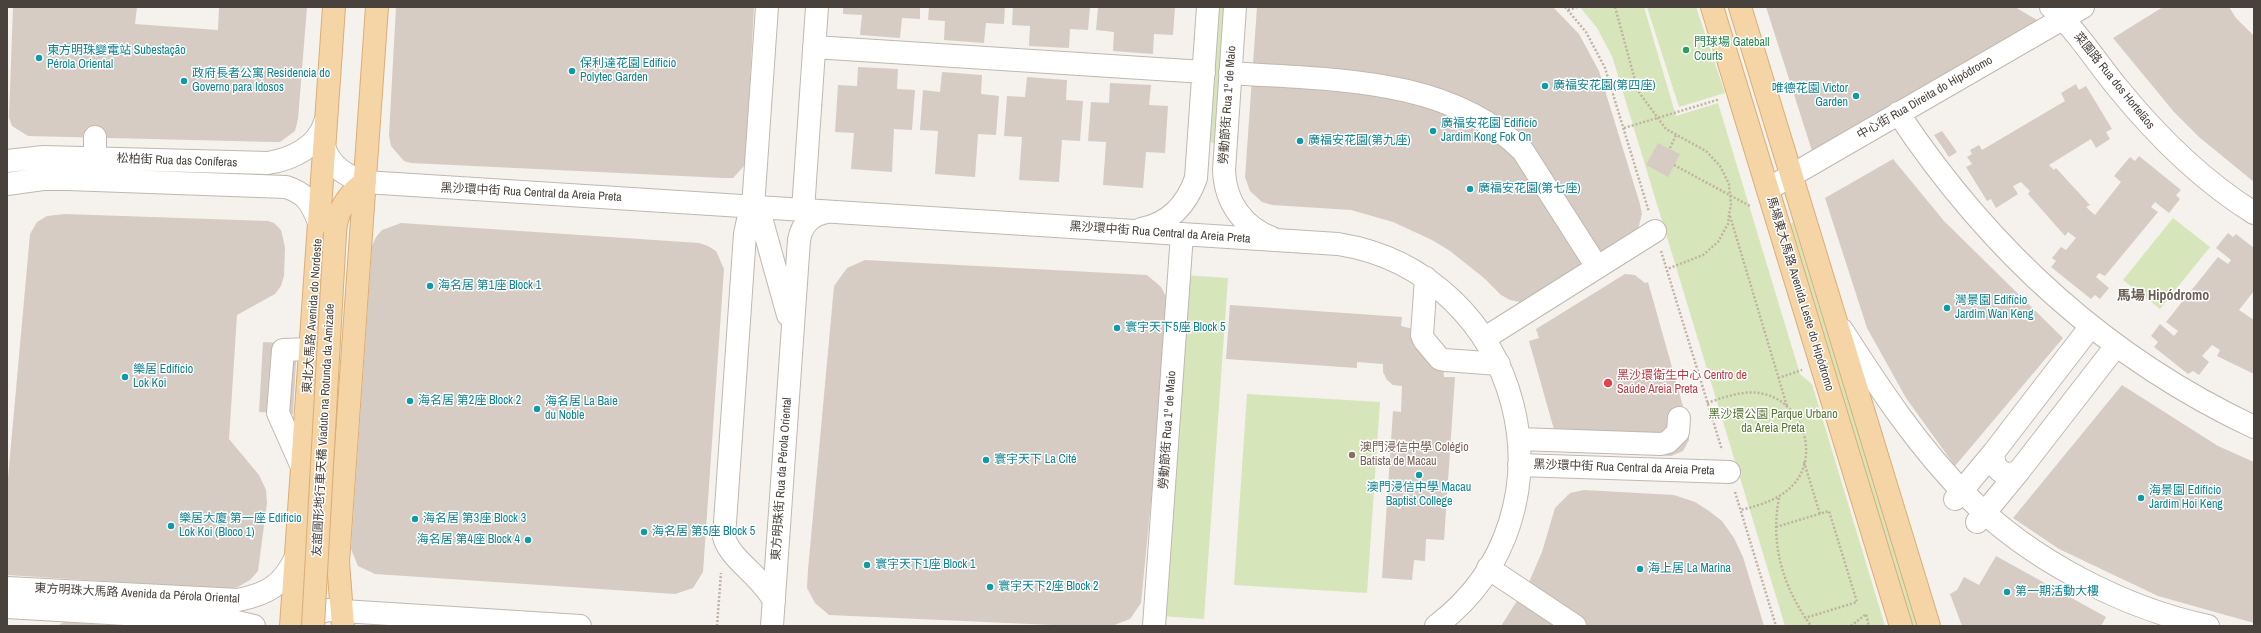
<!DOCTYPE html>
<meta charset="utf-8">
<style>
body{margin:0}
#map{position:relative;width:2261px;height:633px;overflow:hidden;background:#f5f1ed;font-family:"Archivo Narrow",sans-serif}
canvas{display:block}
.frame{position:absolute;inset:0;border:8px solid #49413b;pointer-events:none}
</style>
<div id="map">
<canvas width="2261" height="633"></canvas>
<div class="frame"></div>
</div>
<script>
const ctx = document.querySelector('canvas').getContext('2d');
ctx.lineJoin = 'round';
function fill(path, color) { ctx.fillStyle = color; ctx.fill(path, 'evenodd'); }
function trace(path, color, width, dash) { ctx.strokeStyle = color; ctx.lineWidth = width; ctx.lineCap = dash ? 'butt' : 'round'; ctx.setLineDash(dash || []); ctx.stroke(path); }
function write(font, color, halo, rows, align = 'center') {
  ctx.font = font + ' "Archivo Narrow","Noto Sans SC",sans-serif'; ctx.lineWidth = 3; ctx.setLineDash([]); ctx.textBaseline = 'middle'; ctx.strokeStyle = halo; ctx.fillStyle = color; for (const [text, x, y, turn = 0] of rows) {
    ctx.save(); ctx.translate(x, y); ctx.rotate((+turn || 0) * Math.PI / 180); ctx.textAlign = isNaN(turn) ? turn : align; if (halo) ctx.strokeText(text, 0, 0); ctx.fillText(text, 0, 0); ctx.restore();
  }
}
const green = new Path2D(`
 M1215,7H1224L1215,143L1207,142Z
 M1580,7H1644L1676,116L1718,103L1800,374L1812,384L1885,626H1785L1612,56L1597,28Z
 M1647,7H1696L1725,93L1679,107Z
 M2173,218L2210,247L2160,309L2123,280Z
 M1793,222L1918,626H1909L1787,227Z
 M1184,275L1228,278L1204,619L1160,616Z
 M1247,394L1380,402L1367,593L1234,585Z`);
const building = new Path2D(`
 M13,7H137L135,24L218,30L219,7H307L298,119L295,131L280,142H274L28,136L12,126L9,117Z
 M396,7H754L746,158L744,166L733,178H723L411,163L404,161L391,146L389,135Z
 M843,7H920V19L902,18L900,38L860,35L862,15L843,14Z
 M929,7H1005L1004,24L986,23L984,43L944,40L945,21L928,20Z
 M1013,7H1090L1088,30L1070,29L1069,48L1029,46L1030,26L1012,25Z
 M1098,7H1175L1173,35L1154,34L1153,54L1113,51L1114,32L1096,30Z
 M1257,7H1553L1579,34L1599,71L1640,204L1642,214L1638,229L1525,301L1520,302L1510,300L1501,295L1484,278L1450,251L1432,240L1393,222L1351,210L1272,205L1262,202L1250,191L1245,177Z
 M1766,7H2015L2042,23L1813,154Z
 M2163,7H2229L2236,18L2254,36V182L2199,137L2174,112L2113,38Z
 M858,67L898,69L897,89L915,90L912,130L894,129L892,172L851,169L854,133L835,132L838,85L857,86Z
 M942,72L982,75L981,94L999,96L996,135L978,134L975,177L935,174L938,131L920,130L923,90L940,92Z
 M1027,77L1067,80L1066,100L1083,101L1080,141L1062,140L1059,182L1019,180L1022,137L1004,136L1007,96L1025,97Z
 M1110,83L1151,85L1149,105L1168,106L1165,153L1146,152L1143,188L1103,185L1106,142L1088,141L1091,102L1109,103Z
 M2076,84L2079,90L2086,86L2112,129L2106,132L2110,139L2096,148L2091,139L2049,165L2054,170L2056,168L2090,205L2086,207L2095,215L2121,182L2114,176L2130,157L2135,161L2139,156L2181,190L2176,195L2180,199L2169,213L2155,202L2151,207L2158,212L2105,276L2099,273L2096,277L2109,288L2100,299L2095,295L2091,299L2051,267L2056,261L2052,258L2061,247L2066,250L2076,238L2068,232L2065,236L2028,194L2030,191L2021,182L2013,186L2018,194L1996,208L1991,199L1987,201L1966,167L1972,164L1967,157L1972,154L1970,150L1979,145L1982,150L2065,101L2061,93Z
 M1942,131L1957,152L1949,157L1934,135Z
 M1658,143L1680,154L1668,177L1646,165Z
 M1893,159L1944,221L2063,338L1955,466L1906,398L1867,328L1825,198Z
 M65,214L268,221L274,223L281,230L285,247L284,276L281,286L275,294L237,315L229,439L259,475L266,490L267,503L258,571L250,580L238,587L228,589L7,575V489L30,234L37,222L47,216Z
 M401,223L699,243L708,246L716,251L724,269L703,572L693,588L675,594L375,574L358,566L351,549L372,246L376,237L382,230Z
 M2228,233L2233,237L2236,234L2254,248V291L2239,310L2254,320V374L2217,356L2220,350L2212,345L2202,356L2209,362L2199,375L2193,371L2188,374L2154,347L2158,342L2151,336L2160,324L2174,336L2178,331L2166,322L2218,257L2228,264L2231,260L2216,248Z
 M865,260L1147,275L1161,287L1169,302V319L1141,603L1130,619L1112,626H1075L829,615L815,603L807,588L808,570L834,286L847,268Z
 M1625,274L1635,275L1645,283L1648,282L1688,424L1689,440L1683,451L1671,456L1560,451L1529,341L1539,338L1536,329Z
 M1230,305L1402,317L1401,326L1413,329L1443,364L1444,377H1455L1444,540L1426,539L1425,561L1414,560L1412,580L1382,578L1393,411L1401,412L1402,386L1393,385L1387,380L1383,372V364L1357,362V368L1226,359Z
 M263,342L297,344L293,414L259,412Z
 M2122,385L2218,446L2254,462V623L2158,596L2059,549L2013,518Z
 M1584,490L1674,495L1695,502L1709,511L1722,521L1734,538L1743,557L1764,626H1501L1529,582L1542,552L1555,508L1570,493Z
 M1996,556L2106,617L2101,626H1962L1950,594L1957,590L1964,577L1979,585Z
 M64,622L109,625V626H57Z`);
const path = new Path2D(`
 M1565,7L1586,32L1605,68L1649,212
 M1615,7L1638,91L1666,129L1706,151L1720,166L1729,184L1731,204L1729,215L1728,224L1718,242L1703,255L1667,269
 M1568,10L1577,7
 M1624,128L1717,100L1718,102
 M1670,148L1676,135
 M1674,165L1750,206
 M1730,216L1787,406
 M1661,251L1722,450
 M1778,378L1802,370
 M1707,403C1725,397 1745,389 1764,394C1803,403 1820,456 1793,485C1779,500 1760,505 1741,510
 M1804,462L1820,514
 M1735,492L1776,626
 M1779,498C1770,545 1783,587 1811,626
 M1776,527L1829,511L1857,602L1805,618
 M717,626L721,573
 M1851,626L1866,614L1869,626`);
const minor = new Path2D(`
 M767,7L753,207L749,215L745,234L724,537C730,560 762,576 774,601
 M1235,7L1224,170C1225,202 1243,227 1272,238
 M2051,7C2077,31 2095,60 2117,87C2156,135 2201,180 2254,213
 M814,47L1204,72
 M1230,73C1329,80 1448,76 1523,151L1597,267
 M1898,113C1989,250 2105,357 2254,427
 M324,147C331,167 346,176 365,182L1338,244C1522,273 1586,513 1436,626
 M95,159V137
 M7,161L44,157L268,163C292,159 318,147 325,122
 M7,184L43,179H68L286,187C305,193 311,202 318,220
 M1768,189L2083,7
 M753,207L761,218L788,315
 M803,210L817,7
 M1141,229C1169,224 1187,204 1196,178L1208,7
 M1426,278L1422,335L1424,340L1440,359L1445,360L1499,364
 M2091,326L1994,452C1991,468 2004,479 2019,471L2116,346
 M1842,330C1880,389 1918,447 1968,497C2029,559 2123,608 2208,626
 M1485,338L1655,231
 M1519,439L1661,444L1668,442L1678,432L1679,418
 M1519,465L1729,472
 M302,467L278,413L283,350L310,349
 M1955,499L1994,452
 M1977,522L2019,471
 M1488,568L1575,626
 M7,588L238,600C268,594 283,585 296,557
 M7,607L228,620L254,626
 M299,625L311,616L327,610L580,626
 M772,626L799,240C802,224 811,215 827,212
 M1154,626L1182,234`);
const major = new Path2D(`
 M1712,7L1901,626
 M1740,7L1929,626
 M335,233C336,212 348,194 365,182
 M291,626L334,7
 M343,626L338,562L377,7`);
const majorBridge = new Path2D(`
 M313,626L335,233`);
const markers = [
 [1686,50,4,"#2e9e5b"],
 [39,58,4,"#0f9aa8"],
 [572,71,4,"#0f9aa8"],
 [184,81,4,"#0f9aa8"],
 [1545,86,4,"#0f9aa8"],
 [1856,96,4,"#0f9aa8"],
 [1433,131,4,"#0f9aa8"],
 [1300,141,4,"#0f9aa8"],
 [1470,189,4,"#0f9aa8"],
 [430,286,4,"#0f9aa8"],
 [1947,308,4,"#0f9aa8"],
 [1117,328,4,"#0f9aa8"],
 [125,377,4,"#0f9aa8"],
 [1608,383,5,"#e0444e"],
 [410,401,4,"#0f9aa8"],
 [537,409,4,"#0f9aa8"],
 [1352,455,4,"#8d6e63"],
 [986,460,4,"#0f9aa8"],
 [1419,475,4,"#0f9aa8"],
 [2141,498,4,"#0f9aa8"],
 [415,519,4,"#0f9aa8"],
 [171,526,4,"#0f9aa8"],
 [644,532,4,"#0f9aa8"],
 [528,540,4,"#0f9aa8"],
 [867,565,4,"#0f9aa8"],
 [1640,569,4,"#0f9aa8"],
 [990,587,4,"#0f9aa8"],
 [2007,592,4,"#0f9aa8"]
];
const leisureNames = [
 ["門球場 Gateball",1694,43],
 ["Courts",1694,57]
];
const cultureNames = [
 ["東方明珠變電站 Subestação",47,51],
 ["Pérola Oriental",47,65],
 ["保利達花園 Edificío",580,64],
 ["Polytec Garden",580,78],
 ["政府長者公寓 Residencia do",192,74],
 ["Governo para Idosos",192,88],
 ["廣福安花園(第四座)",1553,86],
 ["唯德花園 Victor",1848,89,"right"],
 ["Garden",1848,103,"right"],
 ["廣福安花園 Edificío",1441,124],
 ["Jardim Kong Fok On",1441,138],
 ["廣福安花園(第九座)",1308,141],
 ["廣福安花園(第七座)",1478,189],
 ["海名居 第1座 Block 1",438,286],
 ["灣景園 Edifício",1955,301],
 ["Jardim Wan Keng",1955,315],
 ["寰宇天下5座 Block 5",1125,328],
 ["樂居 Edifício",133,370],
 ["Lok Koi",133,384],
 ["海名居 第2座 Block 2",418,401],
 ["海名居 La Baie",545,402],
 ["du Noble",545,416],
 ["寰宇天下 La Cité",994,460],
 ["澳門浸信中學 Macau",1419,488,"center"],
 ["Baptist College",1419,502,"center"],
 ["海景園 Edifício",2149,491],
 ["Jardim Hoi Keng",2149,505],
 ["樂居大廈 第一座 Edifício",179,519],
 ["Lok Koi (Bloco 1)",179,533],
 ["海名居 第3座 Block 3",423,519],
 ["海名居 第5座 Block 5",652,532],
 ["海名居 第4座 Block 4",520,540,"right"],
 ["寰宇天下1座 Block 1",875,565],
 ["海上居 La Marina",1648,569],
 ["寰宇天下2座 Block 2",998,587],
 ["第一期活動大樓",2015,592]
];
const streetNames = [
 ["菜園路 Rua dos Hortelãos",2114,81,51],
 ["中心街 Rua Direita do Hipódromo",1925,98,-30],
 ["勞動節街 Rua 1º de Maio",1228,105,-86],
 ["松柏街 Rua das Coníferas",177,161,2],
 ["黑沙環中街 Rua Central da Areia Preta",531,193,3],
 ["黑沙環中街 Rua Central da Areia Preta",1160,233,4],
 ["馬場東大馬路 Avenida Leste do Hipódromo",1800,294,73],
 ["東北大馬路 Avenida do Nordeste",313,316,-86],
 ["友誼圓形地行車天橋 Viaduto na Rotunda da Amizade",324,430,-87],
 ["勞動節街 Rua 1º de Maio",1168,430,-86],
 ["黑沙環中街 Rua Central da Areia Preta",1624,468,2],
 ["東方明珠街 Rua da Pérola Oriental",782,479,-86],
 ["東方明珠大馬路 Avenida da Pérola Oriental",137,594,3]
];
const healthNames = [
 ["黑沙環衛生中心 Centro de",1617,376],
 ["Saúde Areia Preta",1617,390]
];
const parkNames = [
 ["黑沙環公園 Parque Urbano",1773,415],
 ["da Areia Preta",1773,429]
];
const educationNames = [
 ["澳門浸信中學 Colégio",1360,448],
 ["Batista de Macau",1360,462]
];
const quarterNames = [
 ["馬場 Hipódromo",2163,296]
];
fill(green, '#d7e5ba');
fill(building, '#d6ccc3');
trace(minor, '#c0b8b0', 24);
trace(major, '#daae76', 24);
trace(path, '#c0b2a2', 2.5, [2, 2]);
trace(minor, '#fff', 22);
trace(major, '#f5d4a5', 22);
trace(majorBridge, '#daae76', 24, []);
trace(majorBridge, '#f5d4a5', 22);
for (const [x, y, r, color] of markers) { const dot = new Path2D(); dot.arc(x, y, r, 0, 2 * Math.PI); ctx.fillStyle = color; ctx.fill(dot); trace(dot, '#fff', 1.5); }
write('12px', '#27864d', '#fff', leisureNames, 'left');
write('12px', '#0d838f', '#fff', cultureNames, 'left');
write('12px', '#49413b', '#fff', streetNames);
write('12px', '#be3a42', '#fff', healthNames, 'left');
write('12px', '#557632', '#fff', parkNames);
write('12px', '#785e54', '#fff', educationNames, 'left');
write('bold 14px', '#6b5e53', '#fff', quarterNames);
</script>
